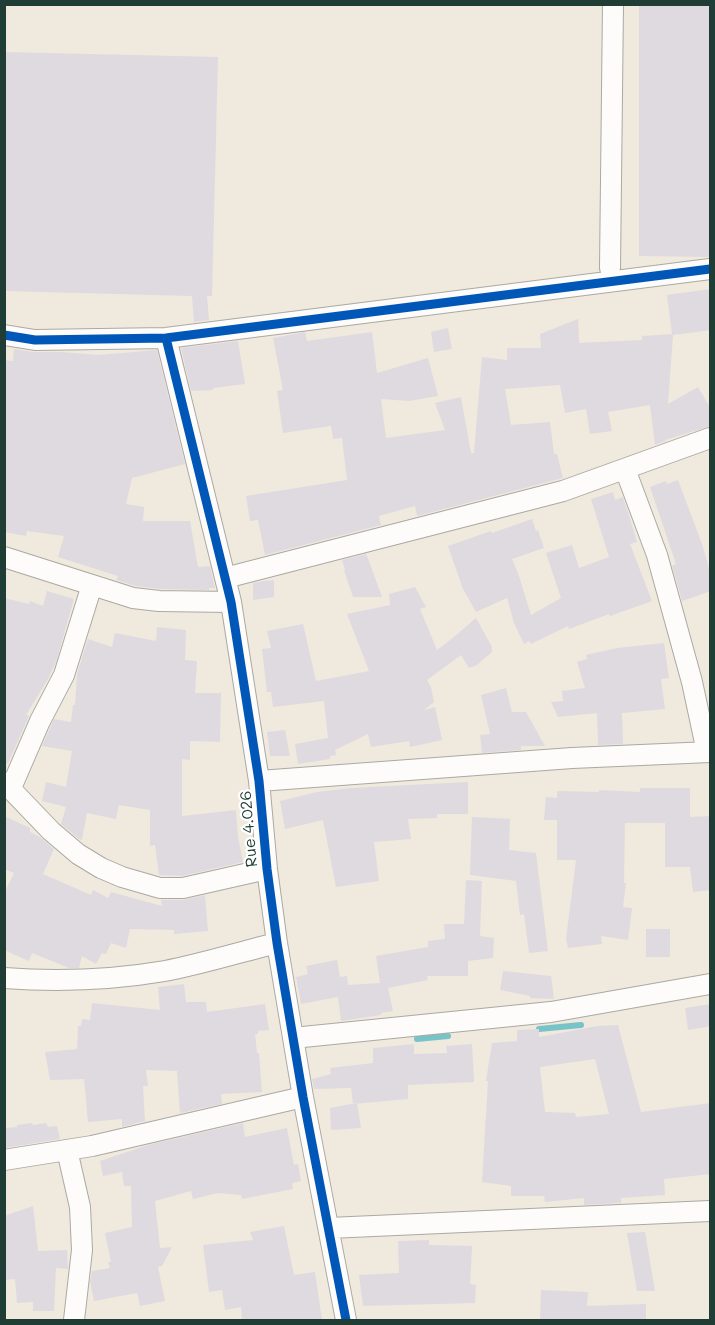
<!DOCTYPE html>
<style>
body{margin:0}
#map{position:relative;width:715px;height:1325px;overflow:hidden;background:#f0e9de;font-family:Mali,sans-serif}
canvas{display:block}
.frame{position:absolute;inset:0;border:6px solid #1f3d34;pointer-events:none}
</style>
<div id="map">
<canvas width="715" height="1325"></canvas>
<div class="frame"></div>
</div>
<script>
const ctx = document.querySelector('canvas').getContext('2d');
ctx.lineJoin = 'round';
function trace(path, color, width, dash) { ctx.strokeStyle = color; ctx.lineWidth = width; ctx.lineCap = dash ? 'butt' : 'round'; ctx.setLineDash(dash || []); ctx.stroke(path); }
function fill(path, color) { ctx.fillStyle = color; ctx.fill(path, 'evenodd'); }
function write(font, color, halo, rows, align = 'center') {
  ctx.font = font + ' Mali,sans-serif'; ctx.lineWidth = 4.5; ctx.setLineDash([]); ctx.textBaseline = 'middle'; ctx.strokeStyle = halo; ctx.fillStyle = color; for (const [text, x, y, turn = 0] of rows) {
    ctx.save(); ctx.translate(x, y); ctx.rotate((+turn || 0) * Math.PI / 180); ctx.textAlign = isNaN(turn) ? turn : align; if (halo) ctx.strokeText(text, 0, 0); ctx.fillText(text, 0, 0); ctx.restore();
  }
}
const stream = new Path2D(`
 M539,1029L581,1025
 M417,1039L448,1036`);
const building = new Path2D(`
 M639,4H711V257L639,256Z
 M4,52L218,57L212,296H207L209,320L194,322L192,296L4,291Z
 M711,289V330L673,335L668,404L698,387L711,409V426L665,440V441L655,445L650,405L608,412L612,431L590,434L586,409L565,413L560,385L505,389L511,425L550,422L554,454H557L563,478L417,516L415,506L379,516L381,525L265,555L258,520L250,521L246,496L347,480L342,438L333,439L331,426L283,433L277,391L283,390L273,338L305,332L307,341L372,332L377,373L428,358L438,396L409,401L381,399L386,438L445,430L435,403L461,397L471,453H474L482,357L507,360V348H541L540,334L578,319L579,343L642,340V336L672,334L667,295Z
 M448,328L452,349L434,352L431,332Z
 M238,341L245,384L213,388V390L191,391L181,348Z
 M14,349L33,352H62L98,355L157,350L185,464L132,478L126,504L144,507L143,521H190L198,567L210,566L215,588H209V590L160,589L136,586L116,580L118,576L58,557L64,536L27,531L26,536L4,532V360L13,361Z
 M678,480L702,544L711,575V591L682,601L672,566L676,564L650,487L666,481L667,484Z
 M613,492L615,500L623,497L628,512L637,542L630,544L652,601L610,616L609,614L569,629L568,626L531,644L529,641L524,644L514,623L507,598L476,612L463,589L448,546L491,531L492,533L532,519L536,531L538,530L544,548L512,559L518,573L531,615L561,598L546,553L572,545L579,568L609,557L591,499Z
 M366,554L369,561L382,597H353L344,570L345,569L342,560Z
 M274,580V597L253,600V583L263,581Z
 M415,587L426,607L420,609L437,650L454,637L476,618L492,647V652L477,665L469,668L461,655L427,680L431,687L434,702L424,710L435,707L442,740L410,747L409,741L371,747L368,734L335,750L336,755L330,756V759L298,764L295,744L328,738L324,701L273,707L271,692H267L262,649L271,648L267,631L303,624L316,681L369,671L347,614L390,605L389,594Z
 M47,591L74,599L56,662L48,679L26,715L29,716L9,761L4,767V598L29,604L30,601L43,606Z
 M157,627L186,630L185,660L197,661L195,693H221L220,742L190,741V760L182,759V816L236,810L238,837L243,862L182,876L159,875L155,845L150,846V810L119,805L116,819L87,813L82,840L79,839L61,824L66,807L42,801L46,782L66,787L72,751L42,746L54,719L71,722L73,705H75L77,674L88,639L112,647L115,633L156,641Z
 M664,643L669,678L661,679L665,709L622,713L623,744L598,745L597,713L558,717L551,702L563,701L562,691L585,688L577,662L587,659L586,655L617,648Z
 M506,688L512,712H526L545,746H521V750L482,753L480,735L490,734L481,695Z
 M285,730L290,756H270L267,732Z
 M468,782V814H437V818L408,819L411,839L374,842L379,881L336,887L323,820L285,829L280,801L317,792L351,788Z
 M640,788H690V817L711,816V890L693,892L690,867H665V823H625L624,883H626L623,907L632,908L628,940L601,936L602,944L568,948L566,939L576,860H557V820H544L546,797L557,798V791L599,792V790L640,792Z
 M4,816L30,828V832L40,837L54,849L43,874L91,895L93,890L108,898L111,892L162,906L161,900H183L205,895L208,931L174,934V930L130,929L126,948L111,943L106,954L102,953L96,964L82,956L79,968H69L32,953L29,961L4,950V894L14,873L4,869Z
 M472,817L510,819L509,850L536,853L548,951L529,953L524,914L520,915L516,881L470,875Z
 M466,880L482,881L480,936L494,938L493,958L468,961V976H427L428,980L388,988L393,1011L381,1013V1015L341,1021L338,997L301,1004L296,977L308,974L306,966L337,960L340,977L347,976L348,985L380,983L376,956L428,947V941L445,939L444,924H464Z
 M646,929H670V957H646Z
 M503,971L551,976L554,999L530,998V996L500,990Z
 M184,984L186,1002H206L207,1012L265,1004L269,1030L258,1031V1034H255L257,1053H259L262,1092L221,1094L222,1104L180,1113L177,1071L146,1070L148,1086H143L145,1121L122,1127V1119L88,1122L84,1079L50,1080L45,1052L77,1049L78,1026H81L82,1019L90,1020L92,1003L160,1010L158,987Z
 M711,1004V1026L688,1030L685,1008Z
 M618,1025L641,1112L711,1103V1174L664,1179L665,1195L621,1198V1203L584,1205V1198L545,1202L544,1196H511V1186L482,1182L488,1081H486L492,1043L517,1041V1030L539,1029V1037L597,1026ZM595,1059L609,1114L576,1117L575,1113L545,1112L540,1067Z
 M414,1044V1054L447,1053L446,1046L472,1044L474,1082L408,1085V1099L353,1104L351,1088L314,1089L312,1079L331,1074L330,1068L373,1063V1048Z
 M357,1103L361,1128L331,1130L330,1108Z
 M32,1123L33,1125L46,1123L48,1127L57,1126L60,1139L4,1148V1128L17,1127V1125Z
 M243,1123L245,1137L287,1128L294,1165L298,1164L301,1181L292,1183L293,1189L242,1199L241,1195L218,1193L193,1199L191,1191L155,1201L160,1248L172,1247L162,1266L158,1267L165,1301L140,1306L137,1293L94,1301L90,1282L92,1271L110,1268L108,1262H111L105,1233L132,1227L131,1186H124L122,1172L103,1176L100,1161L148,1145Z
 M33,1206L38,1251L67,1250L68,1269L56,1268L54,1311H33V1302L17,1303L15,1279L4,1280V1216Z
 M284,1226L294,1275L315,1272L322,1320H242L241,1307L225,1310L222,1290L209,1292L203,1245L253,1240L250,1232Z
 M645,1232L655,1291H637L627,1233Z
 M429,1240V1245L472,1246L470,1284L476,1285L475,1303L363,1306L359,1275L399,1273L398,1241Z
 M541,1290L588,1292L587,1306L646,1304V1319L641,1320H540Z`);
const minor = new Path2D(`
 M610,268L613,4
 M4,335L35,340L166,338L710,269
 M166,338L231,602L259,781L267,869L277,943L303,1097L346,1320
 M625,469L657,555L692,682L707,752
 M4,557L133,598L159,601L231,602
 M225,578L563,491L710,438
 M259,781L572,758L710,752
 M4,782L51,831L78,854L101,868L122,877L160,888H183L267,869
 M11,788L40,721L64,675L92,585
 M4,978C58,982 112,980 165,971C202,964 240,952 277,943
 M293,1038L551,1012L710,984
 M67,1150L80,1207L82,1250L74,1320
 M4,1160L92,1146L303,1097
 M329,1228L710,1211`);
const cycleway = new Path2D(`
 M4,335L35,340L166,338L710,269
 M166,338L231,602L259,781L267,869L277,943L303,1097L346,1320`);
const streetNames = [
 ["Rue 4.026",249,829,-95]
];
trace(stream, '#78c3c8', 6);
fill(building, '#dfdae0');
trace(minor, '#aaa9a2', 22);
trace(minor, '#fdfcfa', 20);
trace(cycleway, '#0057b8', 9);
write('16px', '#1f3d34', '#fff', streetNames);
</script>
